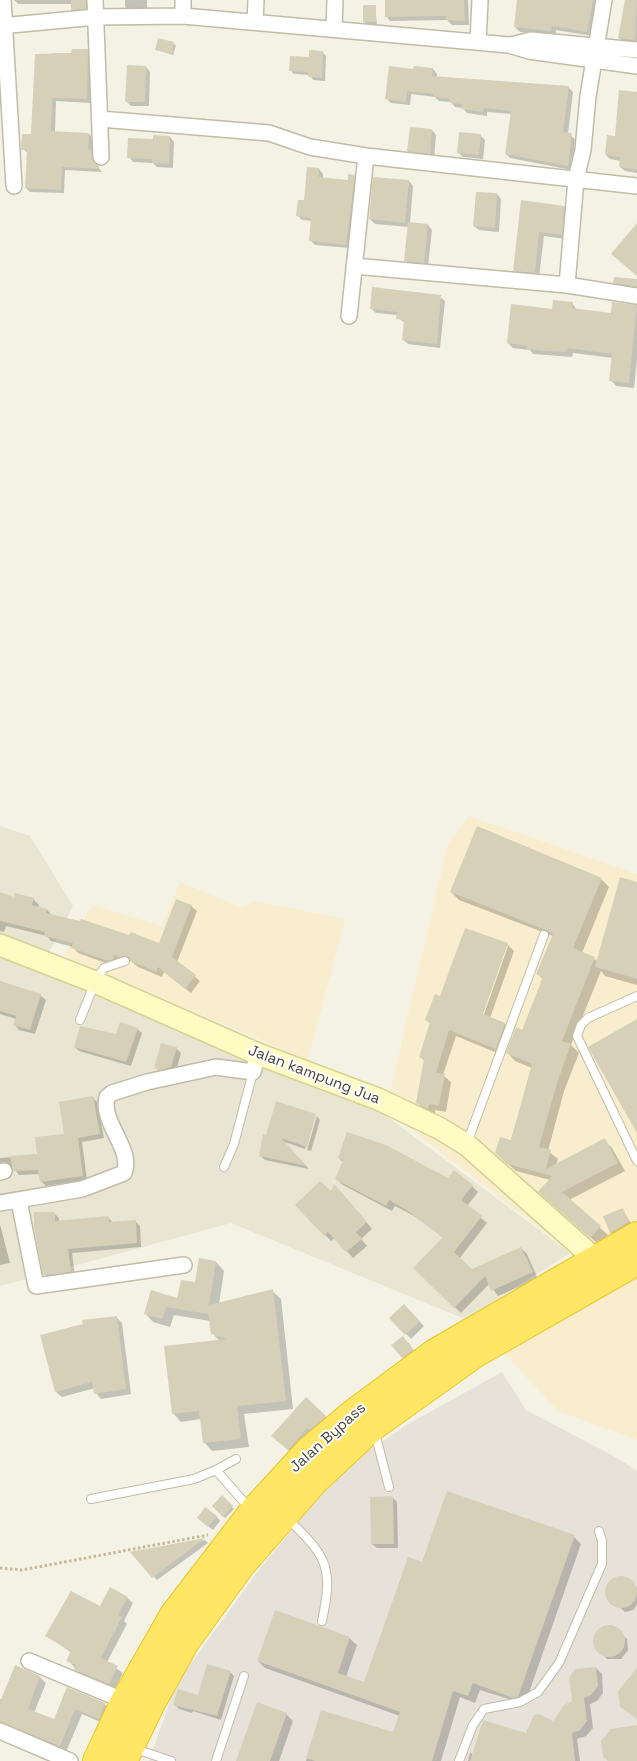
<!DOCTYPE html>
<style>
body{margin:0}
canvas{display:block;background:#f4f2e5}
</style>
<canvas width="637" height="1761"></canvas>
<script>
const ctx = document.querySelector('canvas').getContext('2d');
ctx.lineJoin = 'round';
function fill(path, color) { ctx.fillStyle = color; ctx.fill(path, 'evenodd'); }
function trace(path, color, width, dash) { ctx.strokeStyle = color; ctx.lineWidth = width; ctx.lineCap = dash ? 'butt' : 'round'; ctx.setLineDash(dash || []); ctx.stroke(path); }
function write(font, color, halo, rows, align = 'center') {
  ctx.font = font + ' "Space Grotesk",sans-serif'; ctx.lineWidth = 4; ctx.setLineDash([]); ctx.textBaseline = 'middle'; ctx.strokeStyle = halo; ctx.fillStyle = color; for (const [text, x, y, turn = 0] of rows) {
    ctx.save(); ctx.translate(x, y); ctx.rotate((+turn || 0) * Math.PI / 180); ctx.textAlign = isNaN(turn) ? turn : align; if (halo) ctx.strokeText(text, 0, 0); ctx.fillText(text, 0, 0); ctx.restore();
  }
}
const residential = new Path2D(`
 M0,826L30,836L73,906L43,964L369,1103L570,1253L465,1319L231,1223L0,1286Z`);
const commercial = new Path2D(`
 M469,816L637,874V1440L558,1411L476,1323L574,1255L386,1110L448,844Z
 M180,882L243,908L254,901L345,919L308,1060L64,956L92,905L162,926Z`);
const industrial = new Path2D(`
 M502,1372L526,1410L619,1459L637,1471V1761H149L176,1684L258,1571L343,1468L408,1424Z`);
const shadow = new Path2D(`
 M14,0H91L90,12L77,14L73,9V4H18Z
 M125,0H147V11H130L125,7Z
 M386,0H468L469,25H452L447,20L390,21L386,16Z
 M518,0H599L592,36L556,30V35L520,32L515,27Z
 M627,0H637V44L624,42L619,38Z
 M375,6L377,24H366L364,22Z
 M159,40L176,45L173,55L157,50Z
 M87,51L91,55V103L56,101L55,132L89,134L93,138L92,152L95,155L97,166L102,172L65,170L64,193L30,192L26,188L28,153L23,149L32,135L53,53L73,54Z
 M322,52L326,56L325,81L313,80L310,75L294,74L291,71Z
 M146,67L150,72L149,106H131L126,101Z
 M433,69L437,74V77L568,87L573,92L568,134L575,139L572,170L510,158L506,154L512,114L487,112V116L467,113L463,108L455,107L451,102L439,101L435,97L411,94L410,105L391,103L386,98L414,71Z
 M637,94V173L625,171L620,167L621,161L610,159L606,155Z
 M432,130L436,135L434,158L413,155L408,151Z
 M480,135L485,140L483,159L463,157L458,152Z
 M170,137L174,142L173,168L157,167L153,163L133,162L129,157Z
 M319,169L323,174V179L349,181L354,176L358,181L350,248L315,245L310,240L312,221L302,220L298,216Z
 M409,181L413,186L410,223L428,225L432,230L428,267L410,265L405,260L409,227L375,224L370,219Z
 M497,194L501,199L499,232L479,230L474,226Z
 M522,201L564,207L568,212L566,239L544,236L539,277L519,275L514,270Z
 M637,280V292L621,289L615,282Z
 M440,297L445,301L440,348L408,344L403,339L405,323L398,318V315L376,313L371,308Z
 M572,303L577,310L612,314L613,303L637,306V360L634,388L616,386L611,380L613,358L573,353L572,357L533,354L530,350L513,348L508,343L553,310Z
 M601,879L609,887L582,953L598,961L637,883V985L605,976L601,971L571,1045L579,1053L564,1091L548,1151L558,1159L556,1165L604,1140L612,1148L625,1171L569,1200L608,1235L599,1245L548,1199L550,1180L516,1171L505,1161L532,1068L515,1061L508,1053L522,1032L544,980L538,974L553,936L459,900L451,892Z
 M0,893L15,899H33L39,905L38,908L47,910L52,915L160,945L191,906L197,911L177,962L200,981L191,993L164,972L162,977L138,967L131,961L114,966L78,953L73,947L51,941L47,936L6,926L4,932L0,931Z
 M507,944L514,951L490,1018L505,1024L511,1031L502,1055L456,1036L443,1075L451,1082L446,1112L435,1110V1115L424,1110L418,1103L425,1061L420,1057L431,1024L426,1020L441,998ZM506,946H508L482,1020L479,1019Z
 M0,981L40,995L46,1000L35,1034L19,1030L14,1024L16,1019L0,1014Z
 M137,1029L142,1033L131,1066L79,1051L75,1047Z
 M176,1048L181,1053L176,1071L160,1072L156,1067Z
 M93,1098L97,1102L104,1138L82,1142L87,1180L46,1186L41,1181L40,1174L19,1175L13,1167L7,1166L0,1169V1158L39,1155L66,1135Z
 M315,1115L305,1149L282,1141L309,1169L265,1160L260,1155L267,1136Z
 M317,1116L320,1120L311,1151L307,1150Z
 M339,1158L472,1186L478,1192L467,1206L487,1223L459,1259L471,1270L521,1248L527,1254L538,1279L498,1296L489,1284L461,1313L414,1268L444,1238L416,1217L395,1206L392,1211L343,1185L337,1179L343,1162Z
 M340,1191L372,1229L361,1239L367,1246L353,1258L335,1238L331,1241L296,1205Z
 M623,1210L633,1227L616,1237L611,1233L605,1217Z
 M54,1213L59,1218V1222L108,1217L113,1223L135,1221L140,1226L141,1247L72,1253L75,1276L49,1279L45,1275L35,1227Z
 M0,1224L10,1263L0,1265Z
 M216,1262L224,1271L219,1304L272,1291L281,1299L293,1409L244,1414L249,1447L212,1451L204,1442L201,1419L181,1422L173,1413L220,1341L212,1333L210,1321L174,1315L170,1327L153,1322L145,1313L178,1300Z
 M404,1306L424,1326L411,1339L391,1318Z
 M116,1317L122,1323L131,1394L101,1399L96,1393L95,1388L62,1397L56,1392Z
 M408,1342L417,1355L407,1362L403,1357Z
 M306,1399L330,1421L293,1454L277,1440Z
 M222,1497L234,1509L225,1518L214,1506Z
 M393,1498L397,1502L398,1548H377L372,1544Z
 M216,1516L220,1521L213,1530L203,1522Z
 M574,1537L581,1544L525,1704L480,1690L475,1703L460,1697L441,1761H306L322,1711L394,1733L400,1716L265,1668L258,1661L349,1638L357,1645L346,1677L364,1683L422,1563Z
 M205,1540L208,1543L157,1580L132,1553Z
 M626,1578L637,1588V1605L633,1610L625,1612L609,1598L608,1587L615,1579Z
 M127,1598L133,1603L124,1621L127,1624L107,1662L123,1673L115,1689L81,1675L68,1660L72,1653L47,1636L100,1608Z
 M611,1625L627,1639L628,1650L621,1659H607L596,1647L595,1636L602,1628Z
 M596,1668L602,1674L603,1693L597,1701L590,1704L593,1728L586,1736L577,1739L580,1761H468L470,1753L473,1754L527,1734L553,1722L573,1701Z
 M230,1672L234,1676L221,1720L193,1711L192,1713L179,1709L175,1705L199,1696Z
 M40,1677L46,1683L34,1713L55,1721L68,1689L104,1704L110,1710L105,1724L82,1714L66,1752L0,1731V1699L2,1700Z
 M286,1714L293,1721L279,1761H237Z`);
const building = new Path2D(`
 M71,0H86V9L71,10Z
 M385,0H464L465,21L446,20V16L385,17Z
 M517,0H593L587,32L552,26L551,31L514,27Z
 M625,0H637L635,40L618,38Z
 M363,5H376V22H363Z
 M158,38L174,42L172,54L155,50Z
 M72,49H88L87,99L52,98L51,131L89,133L88,149L91,150L93,162L99,166V169L62,167L61,190L25,188L27,150H21L22,134H31L35,54L71,53Z
 M309,50L323,51L322,78L308,77V72L289,71L290,56L309,57Z
 M127,65L146,66L145,102H125Z
 M389,66L413,69L414,66L433,68L432,76L569,86L563,132L572,133L568,166L505,154L511,111L484,108L483,112L461,109L462,104L450,103V99L433,97L434,94L407,91L406,102L385,99Z
 M619,90L637,92V170L619,167L620,157L605,155L607,135L615,136Z
 M410,127L432,129L430,154L407,151Z
 M459,132L481,134L479,155L457,153Z
 M153,135L170,136L169,164L152,163V159L127,158L128,138L153,139Z
 M307,167L319,168V177L348,180V174L355,175L346,245L309,241L311,218L296,216L298,200H304Z
 M373,177L409,180L405,223L369,219Z
 M476,192L497,193L495,228L473,226Z
 M521,200L564,206L562,235L539,232L535,273L513,271Z
 M408,222L428,224L424,263L404,261Z
 M637,223V276L611,254Z
 M614,277L637,279V287L613,283Z
 M372,287L441,295L437,344L402,340L404,320L396,319L397,312L370,309Z
 M553,300L573,302L572,308L611,313L612,302L637,305L629,383L609,381L612,354L568,348L567,352L546,351L527,349V346L507,343L511,304L552,309Z
 M477,826L602,878L573,948L595,957L562,1041L571,1044L557,1083L539,1147L551,1150L546,1169L605,1138L618,1163L562,1192L601,1226L590,1238L538,1192L552,1176L507,1164L495,1153L500,1137L511,1140L532,1064L506,1053L516,1027L522,1030L543,977L536,974L553,934L546,930L450,892Z
 M620,877L637,882V979L595,967Z
 M0,892L14,897L15,893L34,898L32,905L47,909L46,913L80,921L81,919L129,935L131,932L159,943L176,899L192,905L172,957L196,975L185,989L158,967L156,972L131,961L127,956L120,957L114,955L113,959L108,961L71,948L73,943L44,936L45,932L0,921Z
 M465,928L508,943L483,1014L505,1023L496,1049L449,1030L436,1073L445,1074L439,1106L429,1104L428,1109L416,1103L424,1059L419,1057L430,1022L425,1020L435,994L440,996Z
 M0,981L41,994L30,1030L13,1025L16,1016L0,1011Z
 M637,1019V1133L588,1047Z
 M120,1022L138,1028L126,1062L74,1047L80,1026L116,1034Z
 M161,1043L177,1047L171,1067L160,1070L154,1068Z
 M93,1096L100,1134L78,1138L83,1176L40,1182L38,1170L13,1171L10,1156L37,1154L35,1137L64,1134L59,1102Z
 M276,1101L316,1114L307,1147L281,1138L307,1166L259,1156L263,1134L266,1135Z
 M347,1132L386,1145L448,1178L454,1170L473,1185L461,1200L482,1216L454,1252L472,1269L521,1247L533,1272L491,1291L485,1276L454,1308L413,1268L443,1237L408,1211L389,1200L386,1206L335,1179L343,1160L338,1158Z
 M320,1181L331,1191L334,1184L367,1222L356,1232L362,1239L346,1252L328,1232L324,1236L295,1205Z
 M623,1208L629,1222L610,1233L603,1216Z
 M34,1212H55V1221L109,1216V1222L136,1220L137,1243L68,1249L71,1272L43,1275L34,1227Z
 M199,1258L216,1261L209,1305L273,1289L286,1401L237,1406L241,1439L203,1443L199,1411L172,1414L164,1346L227,1339L211,1334L208,1312V1314L166,1307L162,1319L144,1314L151,1290L177,1298L181,1280L195,1282Z
 M404,1304L420,1321L405,1335L389,1318Z
 M117,1316L126,1389L94,1394L92,1382L55,1392L40,1335L83,1324L82,1320Z
 M403,1336L413,1350L402,1358L391,1345Z
 M306,1397L326,1416L310,1430L307,1428L288,1450L271,1436Z
 M447,1491L575,1535L518,1697L513,1698L473,1683L468,1696L453,1691L432,1761H315L306,1758L321,1710L393,1732L400,1712L257,1661L275,1610L350,1637L338,1673L364,1682L408,1557L422,1562Z
 M222,1495L233,1506L223,1517L212,1506Z
 M393,1496L394,1544H371L370,1497Z
 M205,1507L217,1516L208,1527L197,1518Z
 M205,1538L152,1578L130,1552Z
 M605 1592a16 16 0 1 1 32 0a16 16 0 1 1-32 0Z
 M110,1587L128,1597L118,1615L122,1617L101,1658L118,1666L109,1684L74,1670L76,1665L66,1661L71,1651L45,1636L71,1591L100,1606Z
 M593 1641a16 16 0 1 1 32 0a16 16 0 1 1-32 0Z
 M207,1664L231,1671L217,1716L173,1705L178,1689L198,1695Z
 M15,1665L40,1676L28,1709L54,1719L67,1687L105,1703L99,1719L75,1709L60,1746L0,1722V1702Z
 M596,1667L598,1686L591,1695L584,1698L587,1721L580,1730L572,1733L575,1761H470L483,1720L526,1733L534,1715L539,1714L553,1721L564,1705L572,1701L569,1678L575,1669Z
 M637,1668V1719L620,1707L618,1691Z
 M257,1702L287,1713L270,1761H236Z
 M637,1725V1761H608L603,1757L601,1741L611,1729Z`);
const path = new Path2D(`
 M0,1568L22,1570L208,1535`);
const lane = new Path2D(`
 M637,996L588,1018L581,1025L577,1036L637,1161
 M80,1020L95,982L104,968L125,961
 M467,1143L544,935
 M224,1167L234,1144L253,1072
 M375,1433L389,1487
 M216,1470L236,1459
 M91,1499L194,1479L216,1470L250,1509
 M287,1518C326,1556 334,1565 322,1621
 M133,1748L171,1761
 M216,1761L244,1676
 M459,1761L473,1725L484,1709L520,1702L538,1692L559,1663L602,1564V1541L599,1531`);
const street = new Path2D(`
 M3,0L14,186
 M95,0L101,157
 M604,0L588,96L583,150L576,179L567,285L637,296
 M183,16V0
 M255,22L256,0
 M0,26L96,17L183,16L509,45L529,51L637,66
 M334,28L335,0
 M478,42L480,0
 M511,45L531,40L637,50
 M100,119L269,133L310,147L366,156L637,186
 M354,266L567,285
 M349,316L366,156
 M0,1172L4,1171
 M19,1201L36,1286L184,1265
 M0,1203L82,1189L124,1173C134,1150 100,1122 107,1097L112,1093L147,1082L216,1067L253,1072L258,1054
 M29,1661L125,1701
 M0,1731L70,1761`);
const secondary = new Path2D(`
 M0,945L95,982L258,1054L378,1099L439,1128L467,1145L595,1259`);
const highway = new Path2D(`
 M97,1761L125,1701L174,1615L253,1512L309,1451L354,1413L435,1353L637,1236
 M123,1761L150,1705L185,1642L240,1566L314,1481L373,1426L474,1354L637,1261`);
const streetNames = [
 ["Jalan kampung Jua",314,1075,21],
 ["Jalan Bypass",328,1438,-42]
];
fill(residential, '#e8e5d2');
fill(commercial, '#f8edcd');
fill(industrial, '#e6e2da');
fill(shadow, '#0003');
fill(building, '#d6d0b9');
trace(lane, '#c0bca6', 10);
trace(street, '#c0bca6', 18);
trace(secondary, '#d7d290', 24);
trace(highway, '#ebc528', 30);
trace(path, '#c3bb96', 3, [2.5, 2.5]);
trace(lane, '#fff', 8);
trace(street, '#fff', 15);
trace(secondary, '#fffbc3', 21);
trace(highway, '#ffe664', 28);
write('15px', '#474334', '#fff', streetNames);
</script>
